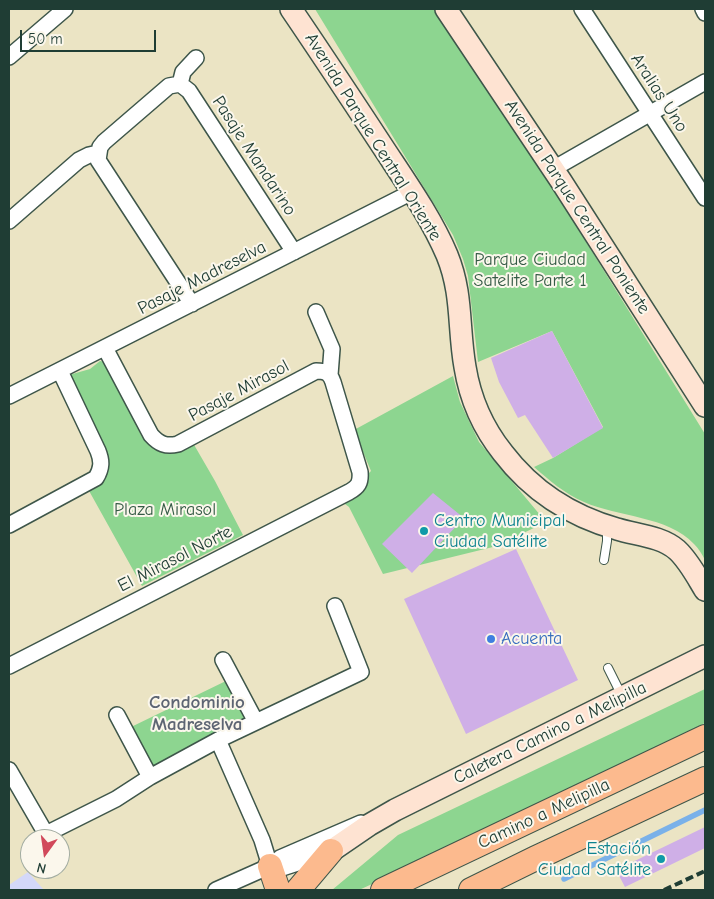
<!DOCTYPE html>
<meta charset="utf-8">
<style>
body{margin:0}
#map{position:relative;width:714px;height:899px;overflow:hidden;background:#ebe4c4;font-family:"Comic Neue",sans-serif}
canvas{display:block}
.frame{position:absolute;inset:0;border:10px solid #1f3d34;pointer-events:none}
.north{position:absolute;left:20px;top:829px;width:50px;height:50px;box-sizing:border-box;background:#fbf7ec;border:1px solid #a3ada2;border-radius:50%;rotate:194deg;font-size:14px;font-weight:700;line-height:20px;text-align:center;color:#1f3d34}
.north::after{content:'';display:block;margin:auto;width:18px;height:22px;background:#d1495b;clip-path:polygon(50% 0,100% 100%,50% 72%,0 100%)}
.scale{position:absolute;left:20px;top:30px;width:136px;height:22px;box-sizing:border-box;border:2px solid #1f3d34;border-top:0;padding-left:6px;font-size:15px;line-height:18px;white-space:nowrap;color:#1f3d34;-webkit-text-stroke:4px #fbf7ec;paint-order:stroke}
</style>
<div id="map">
<canvas width="714" height="899"></canvas>
<div class="frame"></div>
<div class="north">N</div>
<div class="scale">50 m</div>
</div>
<script>
const ctx = document.querySelector('canvas').getContext('2d');
ctx.lineJoin = 'round';
function fill(path, color) { ctx.fillStyle = color; ctx.fill(path, 'evenodd'); }
function trace(path, color, width, dash) { ctx.strokeStyle = color; ctx.lineWidth = width; ctx.lineCap = dash ? 'butt' : 'round'; ctx.setLineDash(dash || []); ctx.stroke(path); }
function write(font, color, halo, rows, align = 'center') {
  ctx.font = font + ' "Comic Neue",sans-serif'; ctx.lineWidth = 4; ctx.setLineDash([]); ctx.textBaseline = 'middle'; ctx.strokeStyle = halo; ctx.fillStyle = color; for (const [text, x, y, turn = 0] of rows) {
    ctx.save(); ctx.translate(x, y); ctx.rotate((+turn || 0) * Math.PI / 180); ctx.textAlign = isNaN(turn) ? turn : align; if (halo) ctx.strokeText(text, 0, 0); ctx.fillText(text, 0, 0); ctx.restore();
  }
}
const built = new Path2D(`
 M28,872L44,890H9V885Z`);
const green = new Path2D(`
 M315,9H436L549,182L705,434V560C702,554 699,549 694,544C668,516 618,517 584,502C565,494 549,480 534,467L553,458L603,427L552,331L478,362L468,276L463,259L453,235Z
 M100,361L106,362L142,437L166,450L193,443L215,481L243,535L142,586L88,489L106,462L96,428L69,375L90,369Z
 M453,376L460,402L479,442L546,522L497,546L383,574L349,507L341,501L371,471L354,430Z
 M230,679L252,721L151,771L129,728Z
 M705,689V723L431,857L359,890H332L398,835Z`);
const stream = new Path2D(`
 M564,879L705,810`);
const building = new Path2D(`
 M552,331L603,428L553,458L525,415L518,418L499,382L491,358Z
 M433,493L464,518L412,573L382,544Z
 M516,549L578,680L466,734L404,599Z
 M705,827V848L625,887L616,870Z`);
const lane = new Path2D(`
 M604,560L607,541V528
 M608,668L622,696`);
const street = new Path2D(`
 M582,9L705,198
 M703,9L705,13
 M9,57L65,9
 M180,84L183,72L196,58
 M553,169L705,82
 M9,221L79,160L89,155L98,153
 M192,304L98,160L100,147L104,142L169,86L180,84L189,91L294,252
 M316,312L332,349L330,375
 M9,396L412,192
 M9,525L96,478C102,468 102,461 98,451L60,371
 M223,660L256,722
 M9,666L349,492C358,487 361,483 360,472L333,382C330,373 326,371 316,371L178,444C166,447 159,444 151,435L105,348
 M117,715L150,777
 M218,740L262,840L270,866
 M9,770L46,834L116,799L150,777L218,740L361,672L335,606
 M271,866L279,869L328,853
 M216,890L270,866L280,858L361,823`);
const secondary = new Path2D(`
 M291,9C321,53 350,97 379,141C403,178 430,215 447,255C463,294 458,328 465,367C470,398 483,428 503,453C532,491 571,516 617,529C636,535 661,536 677,550C689,561 697,577 705,590
 M446,9L561,181L705,406
 M331,851L369,825L395,810L705,656`);
const primary = new Path2D(`
 M270,866L278,890
 M298,890L331,851
 M383,890L705,737
 M471,890L536,858L705,779`);
const rail = new Path2D(`
 M664,890L705,871`);
const markers = [
 [424,531,5,"#0f9aa8"],
 [491,639,5,"#3f7fe0"],
 [661,859,5,"#0f9aa8"]
];
const streetNames = [
 ["Aralias Uno",659,93,57],
 ["Avenida Parque Central Oriente",373,137,58],
 ["Pasaje Mandarino",254,156,57],
 ["Avenida Parque Central Poniente",577,207,57],
 ["Pasaje Madreselva",202,278,-27],
 ["Pasaje Mirasol",239,391,-28],
 ["El Mirasol Norte",175,559,-27],
 ["Caletera Camino a Melipilla",550,733,-26],
 ["Camino a Melipilla",544,814,-25]
];
const parkNames = [
 ["Parque Ciudad",530,260],
 ["Satelite Parte 1",530,281],
 ["Plaza Mirasol",165,510]
];
const cultureNames = [
 ["Centro Municipal",434,521],
 ["Ciudad Satélite",434,542],
 ["Estación",651,849,"right"],
 ["Ciudad Satélite",651,870,"right"]
];
const shopNames = [
 ["Acuenta",501,639]
];
const neighbourhoodNames = [
 ["Condominio",197,703],
 ["Madreselva",197,725]
];
fill(built, '#d4d8f9');
fill(green, '#8dd590');
trace(stream, '#7ab1e9', 5.5);
fill(building, '#cfafe7');
trace(lane, '#3e564a', 10);
trace(street, '#3e564a', 18);
trace(secondary, '#3e564a', 24);
trace(primary, '#3e564a', 26);
trace(lane, '#fff', 8);
trace(street, '#fff', 15);
trace(secondary, '#fee3d2', 21);
trace(primary, '#fcba8e', 24);
trace(rail, '#1f3d34', 4, [8, 4]);
for (const [x, y, r, color] of markers) { const dot = new Path2D(); dot.arc(x, y, r, 0, 2 * Math.PI); ctx.fillStyle = color; ctx.fill(dot); trace(dot, '#fbf7ec', 2); }
write('18px', '#1f3d34', '#fbf7ec', streetNames);
write('18px', '#355b46', '#fbf7ec', parkNames);
write('18px', '#0d838f', '#fbf7ec', cultureNames, 'left');
write('18px', '#366cbe', '#fbf7ec', shopNames, 'left');
write('bold 19px', '#5d6573', '#fbf7ec', neighbourhoodNames);
</script>
